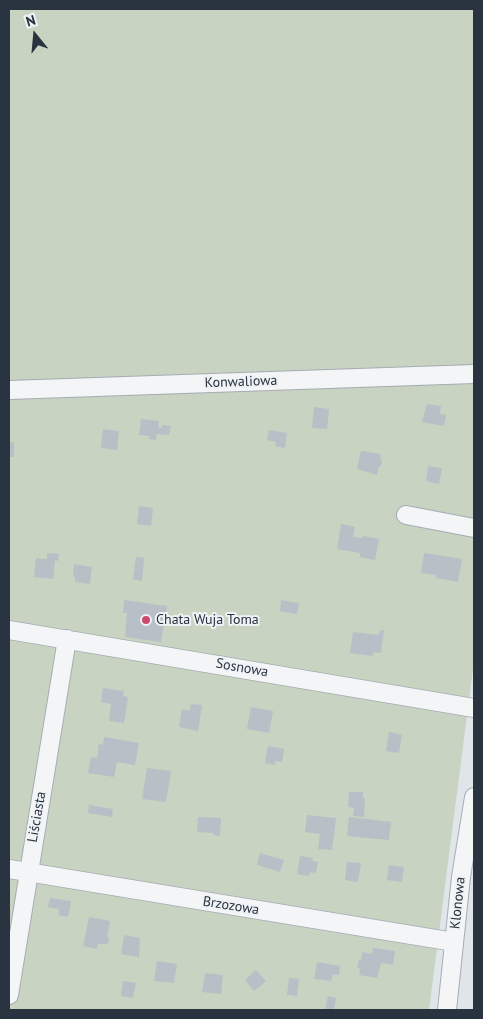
<!DOCTYPE html>
<meta charset="utf-8">
<style>
body{margin:0}
#map{position:relative;width:483px;height:1019px;overflow:hidden;background:#e0e5e9;font-family:"PT Sans",sans-serif}
canvas{display:block}
.frame{position:absolute;inset:0;border:10px solid #293440;pointer-events:none}
.north{position:absolute;left:10px;top:10px;width:50px;height:50px;-webkit-text-stroke:4px #f0f3f6;paint-order:stroke;rotate:343deg;font-size:14px;font-weight:700;line-height:20px;text-align:center;color:#293440}
.north::after{content:'';display:block;margin:auto;width:18px;height:22px;background:#293440;clip-path:polygon(50% 0,100% 100%,50% 72%,0 100%)}
</style>
<div id="map">
<canvas width="483" height="1019"></canvas>
<div class="frame"></div>
<div class="north">N</div>
</div>
<script>
const ctx = document.querySelector('canvas').getContext('2d');
ctx.lineJoin = 'round';
function fill(path, color) { ctx.fillStyle = color; ctx.fill(path, 'evenodd'); }
function trace(path, color, width, dash) { ctx.strokeStyle = color; ctx.lineWidth = width; ctx.lineCap = dash ? 'butt' : 'round'; ctx.setLineDash(dash || []); ctx.stroke(path); }
function write(font, color, halo, rows, align = 'center') {
  ctx.font = font + ' "PT Sans",sans-serif'; ctx.lineWidth = 4; ctx.setLineDash([]); ctx.textBaseline = 'middle'; ctx.strokeStyle = halo; ctx.fillStyle = color; for (const [text, x, y, turn = 0] of rows) {
    ctx.save(); ctx.translate(x, y); ctx.rotate((+turn || 0) * Math.PI / 180); ctx.textAlign = isNaN(turn) ? turn : align; if (halo) ctx.strokeText(text, 0, 0); ctx.fillText(text, 0, 0); ctx.restore();
  }
}
const green = new Path2D(`
 M9,9H474V661L429,1010H9Z`);
const building = new Path2D(`
 M427,404L441,406L440,414L446,415L444,426L422,422Z
 M314,407L329,409L327,429L312,428Z
 M141,419L159,421L158,427L162,428V425L171,426L169,435L157,434L156,440L149,439V436L139,435Z
 M103,429L119,431L117,450L101,448Z
 M269,430L287,433L285,448L275,446L276,442L267,440Z
 M9,442H14V457H9Z
 M361,451L381,454L380,459H382L381,466H379L377,475L357,469Z
 M428,466L442,468L439,484L426,481Z
 M139,506L153,508L151,526L137,524Z
 M341,524L355,527L353,537L362,538L363,536L379,539L375,560L360,557V553L337,549Z
 M47,553L59,554L58,561L55,560L53,579L34,577L36,558L47,559Z
 M424,553L462,559L458,582L436,578V575L421,573Z
 M136,557L144,558L142,581L133,579Z
 M74,564L92,567L90,584L75,582V577L73,576Z
 M124,600L167,606L161,642L125,637L127,613H123Z
 M281,600L299,603L297,614L280,611Z
 M381,630H384L381,653L373,652V656L350,653L353,632L378,635Z
 M103,688L124,691L123,696L128,697L124,723L109,721L111,704L101,702Z
 M191,704L202,705L198,731L179,727L182,709L190,711Z
 M251,707L273,711L269,733L247,729Z
 M389,732L402,735L399,753L386,751Z
 M104,737L139,743L135,765L117,762L114,777L88,773L91,757L97,758L99,744L103,745Z
 M268,746L284,749L282,762L275,761V765L265,763Z
 M147,768L171,771L166,802L142,799Z
 M349,792H363V798H365L364,817L353,816L354,808L348,807Z
 M89,805L113,809L112,817L88,813Z
 M307,815L336,818L332,850L318,849L320,834L305,832Z
 M198,817L221,818L220,836L214,835V833L197,832Z
 M349,817L391,822L389,840L347,836Z
 M260,853L284,860L280,872L257,865Z
 M300,856L313,858L312,861L318,862L316,873L310,872L309,876L297,874Z
 M347,862L361,863L358,882L345,880Z
 M389,865L404,867L402,882L387,880Z
 M50,898L71,901L68,917L58,915L59,909L48,907Z
 M89,917L110,921L107,937H109L108,944H98L97,949L83,946Z
 M124,935L140,938L139,957L121,954Z
 M373,948L395,951L393,965L381,963L377,978L359,975L360,968H357L359,959L361,960L362,952L372,954Z
 M157,961L177,964L174,983L154,981Z
 M317,962L340,966L339,975L333,974L331,981L314,979Z
 M256,970L266,981L254,991L245,980Z
 M205,973L223,975L221,994L202,992Z
 M289,978L299,979L297,996L287,995Z
 M123,981L136,983L133,998L121,996Z
 M328,996L336,998L334,1010H325Z`);
const minor = new Path2D(`
 M9,390L474,374
 M406,515L474,528
 M9,630L474,708
 M9,869L454,942
 M9,995L67,639
 M447,1010L461,877L474,797`);
const markers = [
 [146,620,5,"#cb496c"]
];
const streetNames = [
 ["Konwaliowa",241,382,-2],
 ["Sosnowa",242,668,10],
 ["Liściasta",37,817,-80],
 ["Klonowa",458,903,-84],
 ["Brzozowa",231,906,9]
];
const poiNames = [
 ["Chata Wuja Toma",156,620]
];
fill(green, '#c8d3c2');
fill(building, '#b8bfc6');
trace(minor, '#a5acb3', 20);
trace(minor, '#f3f5f7', 18);
for (const [x, y, r, color] of markers) { const dot = new Path2D(); dot.arc(x, y, r, 0, 2 * Math.PI); ctx.fillStyle = color; ctx.fill(dot); trace(dot, '#f0f3f6', 2); }
write('14px', '#293440', '#f0f3f6', streetNames);
write('14px', '#293440', '#f0f3f6', poiNames, 'left');
</script>
